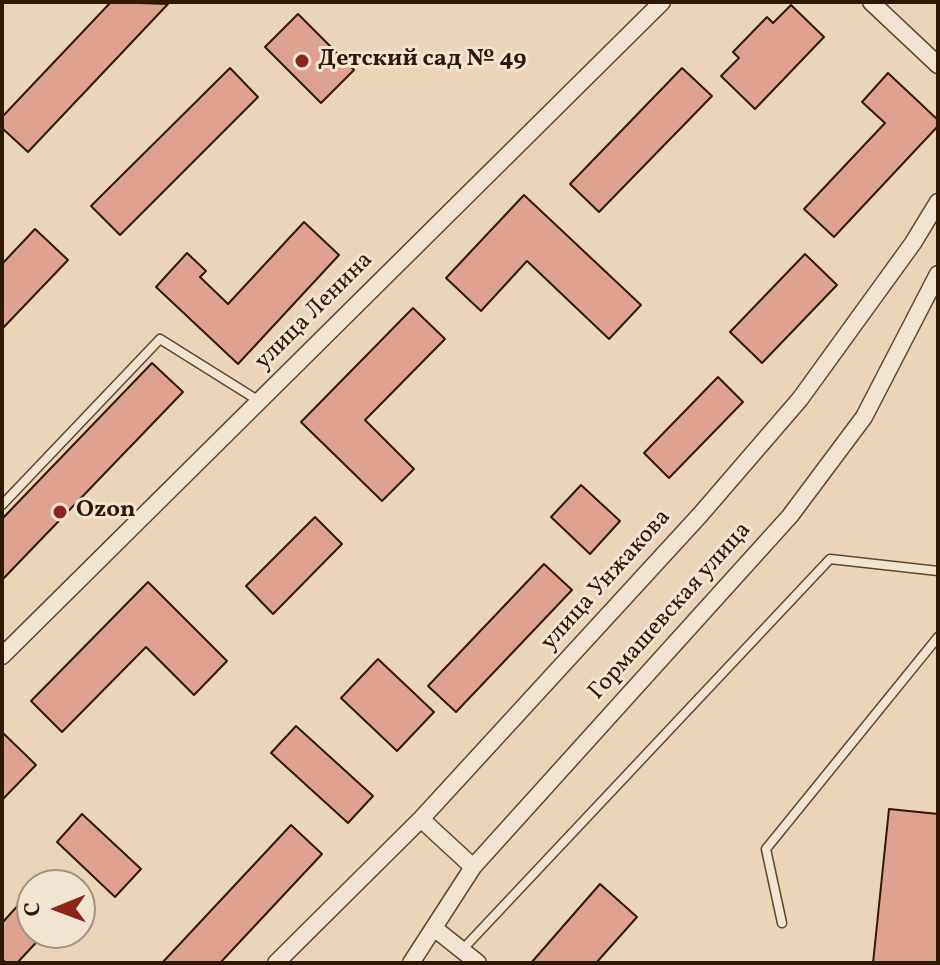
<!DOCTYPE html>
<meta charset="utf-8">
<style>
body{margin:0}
#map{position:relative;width:940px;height:965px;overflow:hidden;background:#ead5b9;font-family:Vollkorn,serif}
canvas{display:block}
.frame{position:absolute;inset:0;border:4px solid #2f1804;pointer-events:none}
.north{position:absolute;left:16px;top:869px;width:80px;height:80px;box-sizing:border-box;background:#f1e4d2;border:2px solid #a39280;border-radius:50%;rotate:269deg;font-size:22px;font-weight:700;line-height:32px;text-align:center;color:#2f1804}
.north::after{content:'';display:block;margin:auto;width:28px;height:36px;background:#8f2418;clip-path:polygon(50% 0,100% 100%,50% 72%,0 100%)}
</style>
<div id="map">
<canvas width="940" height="965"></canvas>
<div class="frame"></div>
<div class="north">С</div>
</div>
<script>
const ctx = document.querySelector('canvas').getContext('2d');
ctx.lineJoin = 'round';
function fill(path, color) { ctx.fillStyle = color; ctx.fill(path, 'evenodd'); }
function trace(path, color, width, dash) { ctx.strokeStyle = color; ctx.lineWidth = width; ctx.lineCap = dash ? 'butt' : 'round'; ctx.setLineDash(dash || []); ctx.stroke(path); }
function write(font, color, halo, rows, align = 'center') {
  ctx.font = font + ' Vollkorn,serif'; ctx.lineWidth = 6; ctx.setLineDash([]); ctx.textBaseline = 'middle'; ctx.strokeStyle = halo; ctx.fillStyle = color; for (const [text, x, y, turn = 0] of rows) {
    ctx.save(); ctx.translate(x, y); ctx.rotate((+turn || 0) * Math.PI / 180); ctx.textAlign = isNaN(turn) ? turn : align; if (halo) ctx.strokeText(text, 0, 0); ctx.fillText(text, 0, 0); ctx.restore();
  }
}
const building = new Path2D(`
 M111,2L168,4L28,152L2,128V117Z
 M791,5L824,37L755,109L721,76L739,58L733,52L767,17L773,23Z
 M298,14L354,70L321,103L265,47Z
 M230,68L258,97L120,235L91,206Z
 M682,68L712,96L599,212L570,184Z
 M888,73L938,120V126L834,237L804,209L885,123L862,102Z
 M524,195L641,305L609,339L527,261L481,311L446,278Z
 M304,222L339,255L238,364L156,287L187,253L206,271L200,277L228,304Z
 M35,229L68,260L2,329V264Z
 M805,254L837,285L762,363L730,332Z
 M413,308L445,339L365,420L414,469L382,501L301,422Z
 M152,363L183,392L2,580V519Z
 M718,377L743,402L669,478L644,453Z
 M581,485L620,521L590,554L551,517Z
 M315,517L342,544L273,614L246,586Z
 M544,564L572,590L456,712L428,686Z
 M148,582L227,661L194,695L146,647L62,732L31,701Z
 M378,659L434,712L397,751L341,698Z
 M296,726L373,796L348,823L271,753Z
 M2,732L36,765L2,800Z
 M889,809L938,814V963H873Z
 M82,814L141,869L115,897L57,842Z
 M291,825L322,854L220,963H162Z
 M600,884L637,917L596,963H531Z
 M32,890V933H45L17,963H6L2,959V923Z`);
const lane = new Path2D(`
 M2,505L160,339L259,401
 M782,923L766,849L938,637
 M462,950L830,559L938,571`);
const street = new Path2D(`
 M871,2L938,65
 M2,656L662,2
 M421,819L473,867
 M434,928L478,963
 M276,963L421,819L700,515L800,399L913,243L938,202
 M411,963L473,867L790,516L864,417L938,274`);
const markers = [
 [302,61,8,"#8f2418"],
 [60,512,8,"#8f2418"]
];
const poiNames = [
 ["Детский сад № 49",318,61],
 ["Ozon",76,512]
];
const streetNames = [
 ["улица Ленина",315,312,-45],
 ["улица Унжакова",607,581,-48],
 ["Гормашевская улица",671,612,-48]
];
fill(building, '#dfa291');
trace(building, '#2f1804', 2);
trace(lane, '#5e4731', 11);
trace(street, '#5e4731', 19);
trace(lane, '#f1e4d2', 8);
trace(street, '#f1e4d2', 16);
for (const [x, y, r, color] of markers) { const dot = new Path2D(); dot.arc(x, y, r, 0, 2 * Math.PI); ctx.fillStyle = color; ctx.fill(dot); trace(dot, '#f1e4d2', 3); }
write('bold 24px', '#2f1804', '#f1e4d2', poiNames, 'left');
write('24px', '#2f1804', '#f1e4d2', streetNames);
</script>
